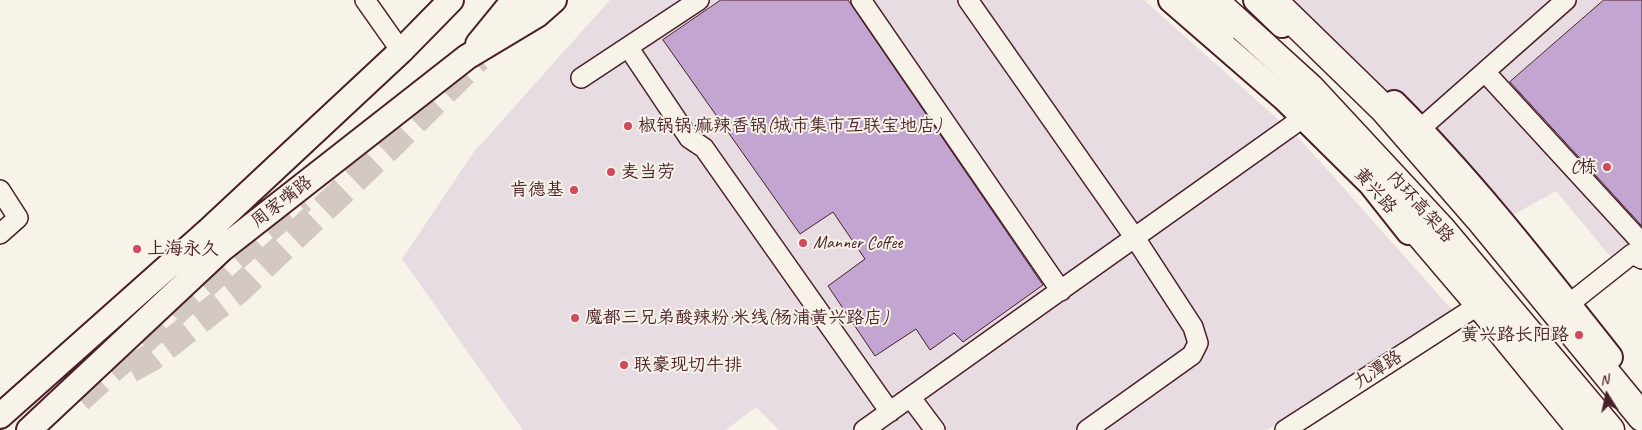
<!DOCTYPE html>
<meta charset="utf-8">
<style>
body{margin:0}
#map{position:relative;width:1642px;height:430px;overflow:hidden;background:#f7f3e8;font-family:Caveat,sans-serif}
canvas{display:block}
.north{position:absolute;left:1582px;top:370px;width:50px;height:50px;-webkit-text-stroke:4px #f7f3e8;paint-order:stroke;rotate:350deg;font-size:14px;font-weight:700;line-height:20px;text-align:center;color:#4a1f2b}
.north::after{content:'';display:block;margin:auto;width:18px;height:22px;background:#4a1f2b;clip-path:polygon(50% 0,100% 100%,50% 72%,0 100%)}
</style>
<div id="map">
<canvas width="1642" height="430"></canvas>
<div class="north">N</div>
</div>
<script>
const ctx = document.querySelector('canvas').getContext('2d');
ctx.lineJoin = 'round';
function fill(path, color) { ctx.fillStyle = color; ctx.fill(path, 'evenodd'); }
function trace(path, color, width, dash) { ctx.strokeStyle = color; ctx.lineWidth = width; ctx.lineCap = dash ? 'butt' : 'round'; ctx.setLineDash(dash || []); ctx.stroke(path); }
function write(font, color, halo, rows, align = 'center') {
  ctx.font = font + ' Caveat,"LXGW WenKai TC",sans-serif'; ctx.lineWidth = 4; ctx.setLineDash([]); ctx.textBaseline = 'middle'; ctx.strokeStyle = halo; ctx.fillStyle = color; for (const [text, x, y, turn = 0] of rows) {
    ctx.save(); ctx.translate(x, y); ctx.rotate((+turn || 0) * Math.PI / 180); ctx.textAlign = isNaN(turn) ? turn : align; if (halo) ctx.strokeText(text, 0, 0); ctx.fillText(text, 0, 0); ctx.restore();
  }
}
const built = new Path2D(`
 M610,0H1144L1299,138L1454,312L1267,430H779L756,407L726,430H523L402,259L473,153Z
 M1289,0H1642V252L1614,261L1556,191L1506,219L1418,120L1367,71Z`);
const building = new Path2D(`
 M721,0H848L1043,285L963,342L954,333L930,350L916,329L875,356L828,286L865,259L833,212L800,234L663,40Z
 M1604,0H1642V226L1510,82Z`);
const highwayTunnel = new Path2D(`
 M130,369L152,357L238,290L396,140L478,58
 M79,399L225,266L302,199`);
const minor = new Path2D(`
 M365,0L401,51
 M861,0L1061,291
 M968,0L1137,241L1193,327L1198,343L1192,355L1087,430
 M628,47L689,138L704,148L890,412
 M1485,72L1642,243
 M581,78L699,0
 M1420,129L1566,0
 M0,190L18,218L0,234
 M1569,304L1632,254L1642,259
 M911,398L935,430
 M864,430L1304,117
 M1285,430L1471,310`);
const major = new Path2D(`
 M1171,0L1285,99L1371,184L1409,232
 M1256,0L1282,25
 M478,44L514,0
 M1394,103C1473,182 1541,270 1610,357
 M0,416L208,231L401,51L451,0
 M29,430L222,249L467,57L537,15L554,0`);
const highway = new Path2D(`
 M1189,0L1222,30
 M1213,0L1310,88L1441,229L1610,430
 M1272,0L1385,110L1479,218L1642,417
 M529,6L536,0
 M1401,212L1476,300L1582,430`);
const markers = [
 [628,126,5,"#d1495b"],
 [1607,167,5,"#d1495b"],
 [611,172,5,"#d1495b"],
 [574,190,5,"#d1495b"],
 [803,243,5,"#d1495b"],
 [137,249,5,"#d1495b"],
 [575,318,5,"#d1495b"],
 [1579,335,5,"#d1495b"],
 [624,365,5,"#d1495b"]
];
const poiNames = [
 ["椒锅锅·麻辣香锅(城市集市互联宝地店)",638,126],
 ["C栋",1597,167,"right"],
 ["麦当劳",621,172],
 ["肯德基",564,190,"right"],
 ["Manner Coffee",813,243],
 ["上海永久",147,249],
 ["魔都三兄弟酸辣粉·米线(杨浦黄兴路店)",585,318],
 ["黄兴路长阳路",1569,335,"right"],
 ["联豪现切牛排",634,365]
];
const streetNames = [
 ["黄兴路",1375,191,49],
 ["周家嘴路",282,202,-38],
 ["内环高架路",1420,207,48],
 ["九潭路",1378,370,-33]
];
fill(built, '#e7dce1');
fill(building, '#c3a5d1');
trace(building, '#4a1f2b', 1);
trace(highwayTunnel, '#d4c9c2', 28, [28, 14]);
trace(minor, '#4a1f2b', 22);
trace(major, '#4a1f2b', 28);
trace(highway, '#4a1f2b', 31);
trace(minor, '#f7f3e8', 19);
trace(major, '#f7f3e8', 24);
trace(highway, '#f7f3e8', 28);
for (const [x, y, r, color] of markers) { const dot = new Path2D(); dot.arc(x, y, r, 0, 2 * Math.PI); ctx.fillStyle = color; ctx.fill(dot); trace(dot, '#f7f3e8', 2); }
write('18px', '#4a1f2b', '#f7f3e8', poiNames, 'left');
write('18px', '#4a1f2b', '#f7f3e8', streetNames);
</script>
